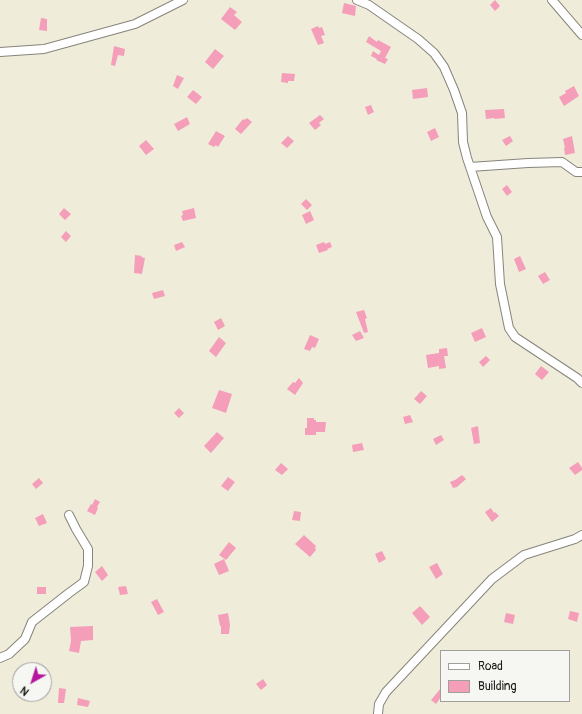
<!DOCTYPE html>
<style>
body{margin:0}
#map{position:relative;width:582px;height:714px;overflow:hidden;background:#f0ecda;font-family:Pangolin,sans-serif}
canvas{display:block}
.legend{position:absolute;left:440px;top:650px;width:130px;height:52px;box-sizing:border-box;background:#f6f6f2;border:1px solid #9f9f9c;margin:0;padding:5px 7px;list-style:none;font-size:12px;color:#1c1c1c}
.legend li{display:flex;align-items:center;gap:8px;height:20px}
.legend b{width:20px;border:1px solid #9f9f9c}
.north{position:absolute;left:12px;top:662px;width:40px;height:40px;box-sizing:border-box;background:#f6f6f2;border:1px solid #9f9f9c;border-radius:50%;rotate:219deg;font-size:11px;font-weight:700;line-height:16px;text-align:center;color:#1c1c1c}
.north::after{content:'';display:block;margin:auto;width:14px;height:18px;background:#b5179e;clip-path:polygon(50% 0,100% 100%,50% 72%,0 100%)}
</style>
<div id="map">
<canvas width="582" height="714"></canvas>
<ul class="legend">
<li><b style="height:5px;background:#fff"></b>Road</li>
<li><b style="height:11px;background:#f49eba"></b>Building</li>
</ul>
<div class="north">N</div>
</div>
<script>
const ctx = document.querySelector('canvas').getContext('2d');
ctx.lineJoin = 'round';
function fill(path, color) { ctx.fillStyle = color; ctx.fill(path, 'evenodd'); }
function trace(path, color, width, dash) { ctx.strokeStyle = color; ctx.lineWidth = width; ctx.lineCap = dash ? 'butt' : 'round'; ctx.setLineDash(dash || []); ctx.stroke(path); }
const building = new Path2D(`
 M495,0L500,6L495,11L490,5Z
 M344,3L356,6L355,16L342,13Z
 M230,7L237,12L234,15L242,22L235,30L221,19Z
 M41,18L47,19V31L39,30Z
 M318,26L319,28L322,27L325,35L321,36L324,43L318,45L311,29Z
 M369,36L377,42L378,40L391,47L385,58L388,59L385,64L376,60L377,59L371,56L373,51L379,55L381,51L366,42Z
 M114,46L125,49L124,56L118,55L115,66L111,65Z
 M215,49L224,56L213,69L205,62Z
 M282,73L295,74L294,81H288V83L281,82Z
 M177,75L184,78L178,89L173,86Z
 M574,86L579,96L564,106L559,97L566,93L565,91Z
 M427,88L428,97L413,99L412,90Z
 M193,90L202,97L196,104L187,97Z
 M371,105L374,112L368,115L365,107Z
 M504,109L505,118L494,119V118L486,119L485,110Z
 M320,115L324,119L319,123L321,125L315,130L309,123Z
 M187,117L190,124L178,131L174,124Z
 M247,118L252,122L241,134L235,129L243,119L244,120Z
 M435,128L439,137L431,141L427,132Z
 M216,131L225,136L218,147L216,145L214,147L208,144Z
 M288,136L294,141L287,148L281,143Z
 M510,136L513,141L506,146L502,140Z
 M572,136L575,153L565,155L564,148H565L563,139Z
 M146,140L154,149L146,155L139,146Z
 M507,185L512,192L507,196L502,189Z
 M306,199L312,205L307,210L301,204Z
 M64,208L71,214L65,220L59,214Z
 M194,208L196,218L183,221L181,216L183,215L182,211Z
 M310,211L314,220L306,224L302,215Z
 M66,231L71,236L66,242L61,237Z
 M182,242L185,247L176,251L174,245Z
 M324,242L325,244L330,242L332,247L327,249L328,250L319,253L316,245Z
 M135,255L142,256L141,257L145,258L142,274L134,273Z
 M520,256L526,269L519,272L514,259Z
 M545,272L550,280L543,284L538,276Z
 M163,290L165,296L154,299L152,293Z
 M364,310L367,318L365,319L368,332L364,333L356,312Z
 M221,318L225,326L218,330L214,322Z
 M482,328L486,337L475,342L471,333Z
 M360,331L364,338L356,341L352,335Z
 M310,335L319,339L315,348L312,347L310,351L304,349Z
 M219,337L226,343L216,357L209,351Z
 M447,348L448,356H444L446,368L439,369V366L428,368L426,355L439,353V349Z
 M486,356L490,360L483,367L479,362Z
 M541,366L549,372L542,380L535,374Z
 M299,378L303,383L295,395L287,389L293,382L295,383Z
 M219,390L232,394L226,413L212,408Z
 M421,391L427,396L420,404L414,399Z
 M179,408L184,413L179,418L174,413Z
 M410,415L413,422L405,424L403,417Z
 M307,418H314V420H316V422H326L325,432H316V435H305V428H307Z
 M478,426L480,443L474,444L471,428Z
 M217,432L224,438L211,453L204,446Z
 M441,435L444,440L436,445L433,439Z
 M362,443L364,450L353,452L352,445Z
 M578,462L582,468V470L575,475L569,468Z
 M281,463L288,469L282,475L275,470Z
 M462,475L466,479L457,487L453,488L450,482L455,480Z
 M228,477L235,482L228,491L221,486Z
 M39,478L43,483L36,489L32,484Z
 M95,499L100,502L97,507L98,508L95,515L87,511L91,504L92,505Z
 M491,508L494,513L495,512L499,516L492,522L485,512Z
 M294,511L301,512L300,521L292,520Z
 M43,514L47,523L39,526L35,518Z
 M304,535L316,546L315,548L316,550L310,557L295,544Z
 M229,542L236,548L226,560L219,555Z
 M382,551L386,559L379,563L375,554Z
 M224,559L229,571L219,575L214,564Z
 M437,563L443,574L436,579L429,567Z
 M102,566L108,575L102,581L95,572Z
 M126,586L128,594L120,595L118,587Z
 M37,587H46V594H37Z
 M157,599L164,612L158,615L151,602Z
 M420,606L430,617L422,625L412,613Z
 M570,611L579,613L577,622L568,619Z
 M228,613L230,625L229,634H221V626H220L218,615Z
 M506,613L515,615L513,624L504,622Z
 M93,626V640L81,641L79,653L69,651L71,641L70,627Z
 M263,679L267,685L261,690L256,684Z
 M59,688L66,689L64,703H58Z
 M441,688V697L436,704L431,700Z
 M78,698L90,701L88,707L77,705Z`);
const street = new Path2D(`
 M357,0L369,5L418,39L434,53L444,67L454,90L462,113L463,142L467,158L487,217L497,237L500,284L509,328L515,337L577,378L582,383
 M552,0L582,35
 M0,52L44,49L135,24L183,0
 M470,167L528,163L562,162L576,172H582
 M0,658L9,654L25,639L32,622L69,593L84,582L88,566V549L76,529L69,515
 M378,714L379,704L386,692L492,579L524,555L575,539L582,535`);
fill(building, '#f49eba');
trace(street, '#86847b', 10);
trace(street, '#fff', 8);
</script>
